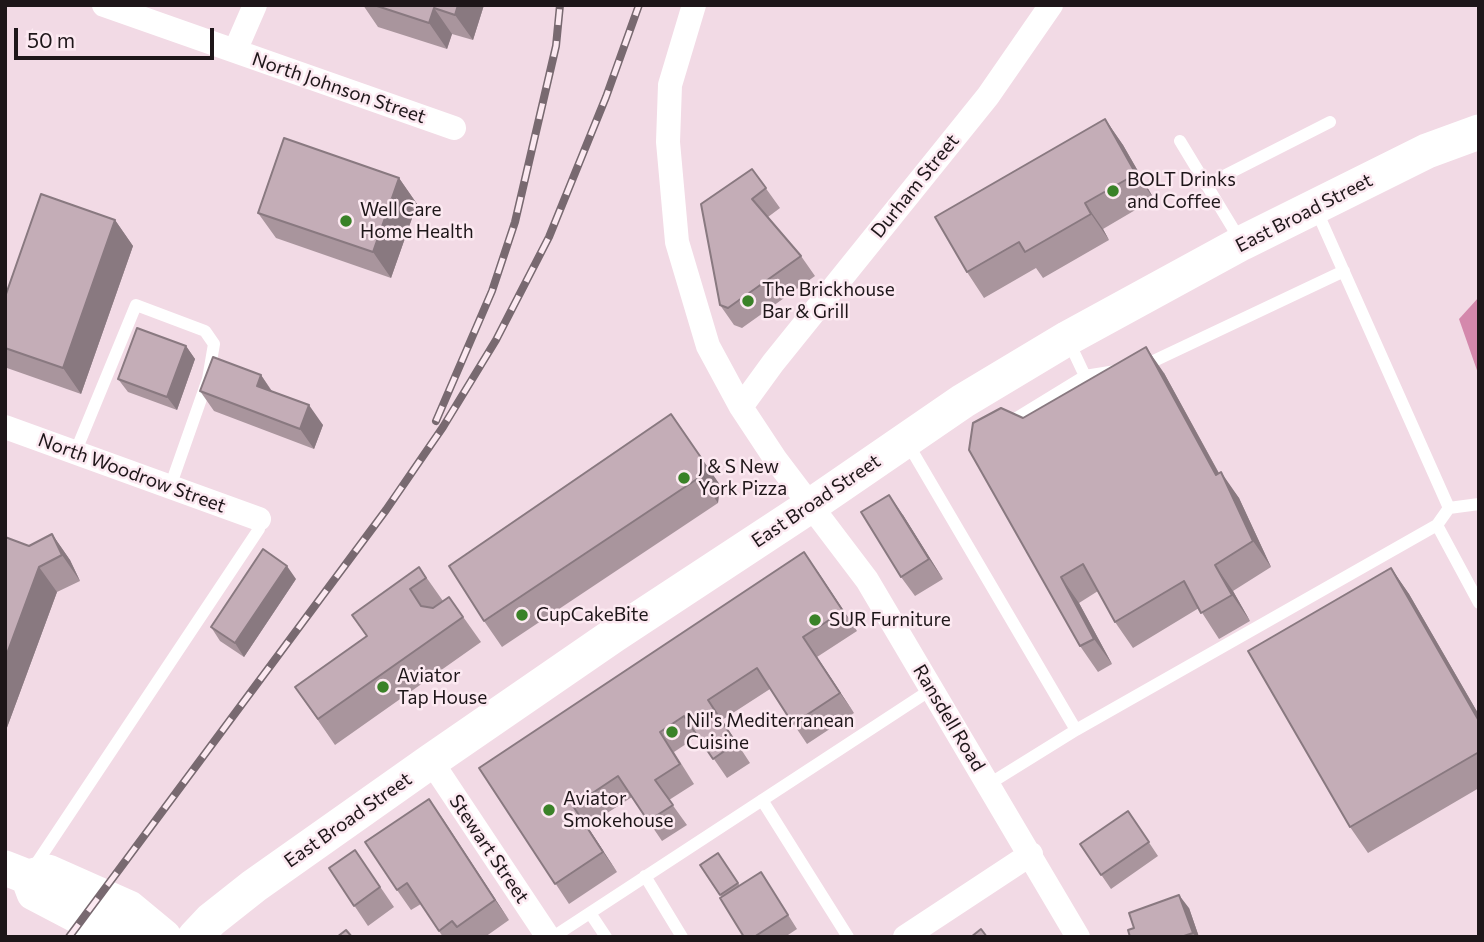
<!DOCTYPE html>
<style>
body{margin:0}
#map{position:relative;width:1484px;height:942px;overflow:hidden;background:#f2dae5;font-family:Commissioner,sans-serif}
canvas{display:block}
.frame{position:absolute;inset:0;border:7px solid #1e1619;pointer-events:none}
.scale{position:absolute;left:14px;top:28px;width:200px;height:32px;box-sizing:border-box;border:4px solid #1e1619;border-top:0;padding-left:9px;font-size:21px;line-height:24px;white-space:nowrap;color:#1e1619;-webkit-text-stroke:5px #fce9f1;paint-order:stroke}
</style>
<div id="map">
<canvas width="1484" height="942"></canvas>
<div class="frame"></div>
<div class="scale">50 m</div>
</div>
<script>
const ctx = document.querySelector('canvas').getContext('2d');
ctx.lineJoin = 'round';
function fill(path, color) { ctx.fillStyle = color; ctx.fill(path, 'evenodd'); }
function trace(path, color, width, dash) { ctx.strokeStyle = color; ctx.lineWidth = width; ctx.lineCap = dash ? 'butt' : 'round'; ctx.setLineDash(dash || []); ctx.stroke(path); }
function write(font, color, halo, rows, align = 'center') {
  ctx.font = font + ' Commissioner,sans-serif'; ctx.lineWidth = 5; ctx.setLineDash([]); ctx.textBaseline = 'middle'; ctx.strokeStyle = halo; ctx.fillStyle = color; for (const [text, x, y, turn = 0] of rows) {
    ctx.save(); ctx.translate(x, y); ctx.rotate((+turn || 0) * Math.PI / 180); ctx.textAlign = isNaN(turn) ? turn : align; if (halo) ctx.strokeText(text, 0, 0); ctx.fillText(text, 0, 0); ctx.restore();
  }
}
const forest = new Path2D(`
 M1479,297V376L1459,319Z`);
const lane = new Path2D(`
 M1180,141L1240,240
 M1206,185L1330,122
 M1069,342L1085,376
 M1141,367L1344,271
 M1005,425L1085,376L1116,371
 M908,444L1076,730L989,784
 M75,453L136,305L205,331L214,344L208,379L170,487
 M1449,508L1479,504
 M1437,525L1479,603
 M1076,730L1437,525L1449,508L1315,207
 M762,800L848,937
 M34,867L259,529V519
 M645,876L682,937
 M590,913L606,937
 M553,937L932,689`);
const street = new Path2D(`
 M104,5L454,128
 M694,5L670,85L668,142L677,242L708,346L741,407L776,460L867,580L1078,937
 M235,51L255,5
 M741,407L773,363L988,96L1051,5
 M5,427L259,519
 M431,761L548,937
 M905,937L1031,854`);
const secondary = new Path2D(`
 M5,868L28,877L48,872L129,908L164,937
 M28,877L34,893L118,937
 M195,937L211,920L254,886L431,761L614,635L810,506L963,401L1068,338L1242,243L1427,151L1479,132`);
const rail = new Path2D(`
 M436,421L492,291L515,222L556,46L560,5
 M69,937L386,510L443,427L496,340L549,237L606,97L639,5`);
const wall = new Path2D(`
 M363,5H484L473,40L452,34L447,49L378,27Z
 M1105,119L1123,145L1154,199L1103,229L1109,240L1043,278L1036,268L984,298L967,272Z
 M752,169L780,208L768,217L801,256L815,276L742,328L734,325L720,305Z
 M399,178L417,204L391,278L276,238L258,213Z
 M115,220L133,246L81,394L7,368L5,365V297Z
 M186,346L195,359L177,410L128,392L118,379Z
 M1164,373L1219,473L1239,498L1271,567L1233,591L1250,621L1219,639L1199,608L1133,648L1115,622L1098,591L1079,603L1112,664L1098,672L1080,646L969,450L1023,418Z
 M261,375L272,391L323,425L314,449L214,411L200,391Z
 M671,414L720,485L718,503L502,647L484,621Z
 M903,515L943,579L915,596L901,577Z
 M52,534L70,560L80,581L57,592L5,733V537L29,546Z
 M419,567L443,601L449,597L481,642L335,745L295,687L367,636Z
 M1391,568L1409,594L1479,715V788L1368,853L1350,827Z
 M818,572L857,631L817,657L854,713L807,744L770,689L722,720L750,763L727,778L698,736L674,752L694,784L669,800L687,825L662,841L632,797L587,826L617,872L569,904L479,768Z
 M296,579L244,657L220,641L211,627Z
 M429,799L509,920L485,937H443L421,904L411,910L397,890Z
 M1128,811L1158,856L1111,889L1080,844Z
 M355,850L394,907L368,926L329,868Z
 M718,853L740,886H770L797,929L785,937H744L722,897L700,865Z
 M1189,908L1199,937H1130Z`);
const shadedWall = new Path2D(`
 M458,5H484L473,40L455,15Z
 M434,8L452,34L447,49L429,23Z
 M1105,119L1123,145L1154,199L1136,174Z
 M399,178L417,204L391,278L373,252Z
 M1085,203L1103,229L1109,240L1091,214Z
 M115,220L133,246L81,394L63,368Z
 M186,346L195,359L177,410L167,397Z
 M1146,347L1164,373L1234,501L1216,475Z
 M261,375L274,395L257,386Z
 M309,405L323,425L314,449L300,429Z
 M671,414L720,485L718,503L700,477Z
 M1221,472L1239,498L1271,567L1253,541Z
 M889,495L903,515L943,579L929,559Z
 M52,534L70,560L80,581L62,555Z
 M804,552L818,572L857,631L843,611Z
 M1215,565L1233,591L1250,621L1232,595Z
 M287,566L296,579L244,657L235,643Z
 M39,567L57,592L5,733V659Z
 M1391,568L1409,594L1479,715V721Z
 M1061,577L1079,603L1112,664L1094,639Z
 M803,637L817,657L854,713L840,693Z
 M429,799L443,819L509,920L495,900Z
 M573,806L587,826L617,872L603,852Z
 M1179,895L1189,908L1199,937H1196L1193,933Z`);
const building = new Path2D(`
 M374,5H458L455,15L434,8L429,23Z
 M1105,119L1136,174L1085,203L1091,214L1025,252L1019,242L967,272L935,217Z
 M284,138L399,178L373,252L258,213Z
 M752,169L766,188L752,199L801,256L728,308L720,305L701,204Z
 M41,194L115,220L63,368L5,348V297Z
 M137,328L186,346L167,397L118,379Z
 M1146,347L1216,475L1221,472L1253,541L1215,565L1232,595L1201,613L1184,581L1115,622L1083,564L1061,577L1094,639L1080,646L969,450L973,423L1001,408L1023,418Z
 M213,357L261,375L257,386L309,405L300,429L200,391Z
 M671,414L702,459L700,477L484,621L449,566Z
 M889,495L929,559L901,577L861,512Z
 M52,534L62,555L39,567L5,659V537L29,546Z
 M263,549L287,566L235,643L211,627Z
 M804,552L843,611L803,637L840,693L793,724L757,668L708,700L736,743L713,759L684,716L660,732L680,764L655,780L673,805L648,821L618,776L573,806L603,852L555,884L479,768Z
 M419,567L426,578L410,589L421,606L433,608L449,597L463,617L318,719L295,687L367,636L352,615Z
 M1391,568L1479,721V752L1350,827L1248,651Z
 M429,799L495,900L457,927L452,921L439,931L407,883L397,890L365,842Z
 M1128,811L1149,842L1101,875L1080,844Z
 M355,850L380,887L354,906L329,868Z
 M718,853L738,883L720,895L700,865Z
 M761,872L788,915L754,937H744L720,898Z
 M1179,895L1193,933L1181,937H1130L1128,930L1134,928L1129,913Z
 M981,929L987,937H971Z
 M346,930L352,937H337Z`);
const markers = [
 [1113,191,7,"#3a8228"],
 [346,221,7,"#3a8228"],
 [748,301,7,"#3a8228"],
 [684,478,7,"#3a8228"],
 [522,615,7,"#3a8228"],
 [815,620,7,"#3a8228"],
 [383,687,7,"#3a8228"],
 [672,732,7,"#3a8228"],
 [549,810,7,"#3a8228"]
];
const streetNames = [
 ["North Johnson Street",339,88,19],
 ["Durham Street",915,186,-51],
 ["East Broad Street",1304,213,-27],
 ["North Woodrow Street",132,473,20],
 ["East Broad Street",816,501,-34],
 ["Ransdell Road",949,718,59],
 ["East Broad Street",348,820,-35],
 ["Stewart Street",489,849,56]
];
const poiNames = [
 ["BOLT Drinks",1127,180],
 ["and Coffee",1127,202],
 ["Well Care",360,210],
 ["Home Health",360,232],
 ["The Brickhouse",762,290],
 ["Bar & Grill",762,312],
 ["J & S New",698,467],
 ["York Pizza",698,489],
 ["CupCakeBite",536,615],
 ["SUR Furniture",829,620],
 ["Aviator",397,676],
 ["Tap House",397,698],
 ["Nil's Mediterranean",686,721],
 ["Cuisine",686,743],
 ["Aviator",563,799],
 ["Smokehouse",563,821]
];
fill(forest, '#d488ac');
trace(lane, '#fff', 12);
trace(street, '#fff', 24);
trace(secondary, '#fff', 35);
trace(rail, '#786970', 8);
trace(rail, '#fce9f1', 5, [16]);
fill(wall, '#a9959d');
fill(shadedWall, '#897980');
fill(building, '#c4adb7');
trace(building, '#897980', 2);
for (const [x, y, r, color] of markers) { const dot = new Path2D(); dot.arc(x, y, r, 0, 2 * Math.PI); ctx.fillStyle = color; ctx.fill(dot); trace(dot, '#fce9f1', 2.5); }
write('19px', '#1e1619', '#fce9f1', streetNames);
write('19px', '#1e1619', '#fce9f1', poiNames, 'left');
</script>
